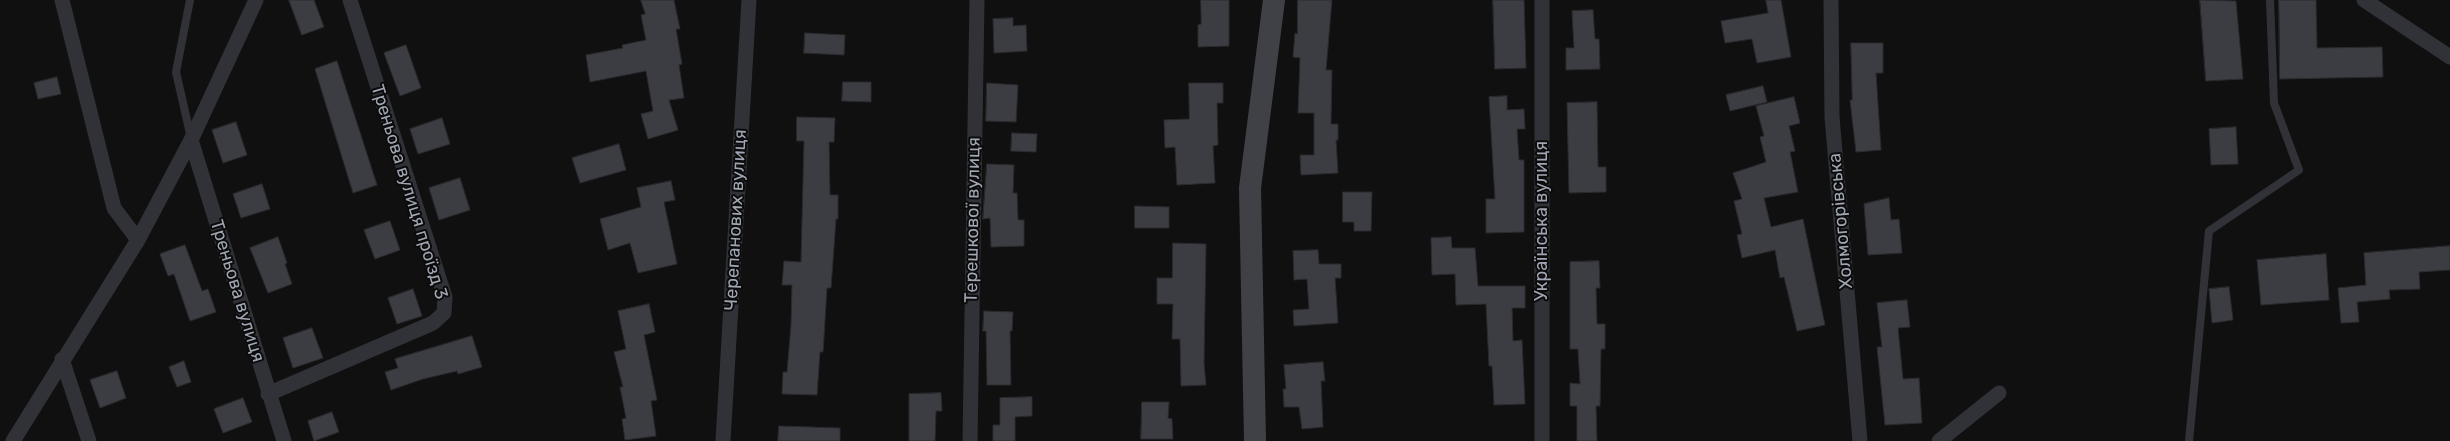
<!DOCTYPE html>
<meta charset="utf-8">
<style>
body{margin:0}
canvas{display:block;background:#101011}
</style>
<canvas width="2450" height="441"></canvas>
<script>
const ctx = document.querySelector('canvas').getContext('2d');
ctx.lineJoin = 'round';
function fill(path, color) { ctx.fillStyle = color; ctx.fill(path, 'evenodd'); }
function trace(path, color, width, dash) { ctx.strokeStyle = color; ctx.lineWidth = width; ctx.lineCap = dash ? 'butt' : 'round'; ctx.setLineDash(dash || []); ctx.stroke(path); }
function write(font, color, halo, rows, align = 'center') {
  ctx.font = font + ' Rubik,sans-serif'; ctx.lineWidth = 4; ctx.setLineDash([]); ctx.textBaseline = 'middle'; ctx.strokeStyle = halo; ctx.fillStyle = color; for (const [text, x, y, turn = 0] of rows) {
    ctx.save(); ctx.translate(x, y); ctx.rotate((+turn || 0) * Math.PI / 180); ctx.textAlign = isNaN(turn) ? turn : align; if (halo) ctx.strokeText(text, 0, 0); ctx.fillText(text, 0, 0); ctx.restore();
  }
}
const building = new Path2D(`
 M289,0H314L324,27L302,35Z
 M641,0H674L680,29H676L682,64L679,65L684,98L669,100L678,130L648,139L641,114L653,111L646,71L590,82L586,55L623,48L622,45L646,40L641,15L645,14Z
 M1201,0H1229V46L1198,47V25L1201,24Z
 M1298,0H1332L1326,70H1332L1331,124H1338V140H1336L1338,173L1301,175L1300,155H1314V113H1298L1300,58L1293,57L1295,33L1297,34Z
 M1493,0H1524L1526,68L1495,69Z
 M1766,0H1781L1791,57L1757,63L1752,39L1725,43L1721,21L1768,13Z
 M2200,0L2236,1L2243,79L2206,81Z
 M2279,0H2316L2317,48L2382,47L2383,77L2280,79Z
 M1593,10L1595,39H1599L1600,69L1566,70V48H1574L1572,11Z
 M1013,18V26L1026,25L1027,51L994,53L993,19Z
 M805,33L845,35L844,55L804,53Z
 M1851,43H1883V73H1876L1881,150L1856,152L1850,100H1852Z
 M406,45L421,88L400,96L384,53Z
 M337,61L377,185L353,193L315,69Z
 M57,77L61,94L38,99L34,83Z
 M843,82H871V102L842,101Z
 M987,83L1018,85L1016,122L986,121Z
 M1189,83H1223V103H1217L1218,145L1213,146L1215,183L1177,185L1175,147L1165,148L1164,120L1189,119Z
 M1763,86L1767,102L1730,111L1726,95Z
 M1507,96V110L1524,109L1525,129H1517L1519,160H1524V232L1486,233V199H1495L1489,97Z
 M1794,97L1800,123L1789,126L1795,151L1790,152L1798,192L1764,198L1771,227L1803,219L1825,325L1797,331L1784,277L1780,278L1775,250L1742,258L1737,235L1742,234L1734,201L1742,199L1733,173L1766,162L1760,137L1764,136L1756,106Z
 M1597,102L1598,167H1606V192L1569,193L1567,103Z
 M797,117L835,118L834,142H829L830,195H838V219H836L831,288H827L823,352H820L817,395L782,394L783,372H787L791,325L792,285H782L784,261L801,262L804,141H797Z
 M442,118L450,144L418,154L410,129Z
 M236,122L247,155L223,163L212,130Z
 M2236,127L2238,164L2211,165L2209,129Z
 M1012,133L1037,134L1036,152L1011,151Z
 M619,144L626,170L580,183L572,158Z
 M987,164L1014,165L1013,193H1017L1018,220H1024V246L991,247L990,218L983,219Z
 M460,178L470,210L439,220L429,188Z
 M671,181L675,200L664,202L677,264L638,273L630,243L608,250L600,219L641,207L637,188Z
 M262,184L270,209L241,218L233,194Z
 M1343,192H1372L1371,231H1354V222H1343Z
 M1889,198L1891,220L1899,219L1902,253L1868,255L1864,204Z
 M1135,206L1169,207V228H1135Z
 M390,221L400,250L375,259L364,230Z
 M278,237L287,263L285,264L292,284L268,293L250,248Z
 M1451,237L1452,248H1475L1478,286H1525V308H1512L1513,341L1522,340L1525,404L1494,405L1492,366H1489L1486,304L1456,305L1455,274L1432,275L1431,238Z
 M1173,243L1206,244L1204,363L1206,385L1181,386L1180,339H1172L1173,304H1157V278H1172Z
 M185,245L202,291L208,289L216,312L190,321L174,274L168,276L160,254Z
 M2450,246V270L2419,272L2420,289L2389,290L2390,299L2357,302L2359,322L2341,323L2338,288L2366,285L2364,253Z
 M1318,250L1319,264H1341V278H1335L1338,323L1294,326L1293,310L1309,309L1307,279L1294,280L1293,251Z
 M2326,254L2329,300L2261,305L2257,260Z
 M1599,261L1600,288H1596L1597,324H1605V349H1601L1600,406H1596L1597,441H1577V406H1570V383L1580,384L1578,349H1570V262Z
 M2229,287L2233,320L2212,323L2209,289Z
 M413,289L422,316L397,324L388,298Z
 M1907,300L1910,327L1898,328L1903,379L1919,378L1922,423L1885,425L1877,347H1882L1877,303Z
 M649,304L655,332L644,335L657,400L651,401L656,436L625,440L622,419L626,418L620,387H623L614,352L626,349L618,311Z
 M984,311L1013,312L1012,331H1010L1011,385H987L986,331H983Z
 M312,328L323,358L293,368L283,338Z
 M472,336L482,367L458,374L457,371L423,379L391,390L385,372L398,368L395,359Z
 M184,361L191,382L177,387L169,367Z
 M1323,362L1325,381H1321L1323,427L1302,429L1299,407H1284L1283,389H1286L1284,365Z
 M117,371L126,398L100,408L90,380Z
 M941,393L942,411H936L935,441H909V394Z
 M1032,397V416L1015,417V441H993V425H1000V398Z
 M243,398L252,422L223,433L214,409Z
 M1142,402H1169L1168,418L1172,419L1173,439H1141Z
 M332,412L339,432L314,441L308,421Z
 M779,426L840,428V441H778Z`);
const lane = new Path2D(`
 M190,0L176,72L191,138
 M2189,441L2209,231L2299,170L2274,103L2270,0`);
const street = new Path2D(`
 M62,0L114,208L138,240
 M1542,0V441
 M1831,0L1832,117L1860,441
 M2364,0L2450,57
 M191,140L284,441
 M62,359L89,441
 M268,394L433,323L444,313L445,297L350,0
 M13,441L138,240L191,140L256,0
 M723,441L749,0
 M970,441L977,0
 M1939,441L1999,393`);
const secondary = new Path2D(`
 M1255,441L1250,188L1274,0`);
const streetNames = [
 ["Треньова вулиця проїзд 3",409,192,73],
 ["Черепанових вулиця",736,220,-87],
 ["Терешкової вулиця",973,220,-89],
 ["Українська вулиця",1542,221,-90],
 ["Холмогорівська",1841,221,-95],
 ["Треньова вулиця",237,291,73]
];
fill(building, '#3c3d42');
trace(building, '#2a2a2e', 1);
trace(lane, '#313237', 8);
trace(street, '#313237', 15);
trace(secondary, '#3f4147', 22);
write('18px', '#a1a6b3', '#0b0b0c', streetNames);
</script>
